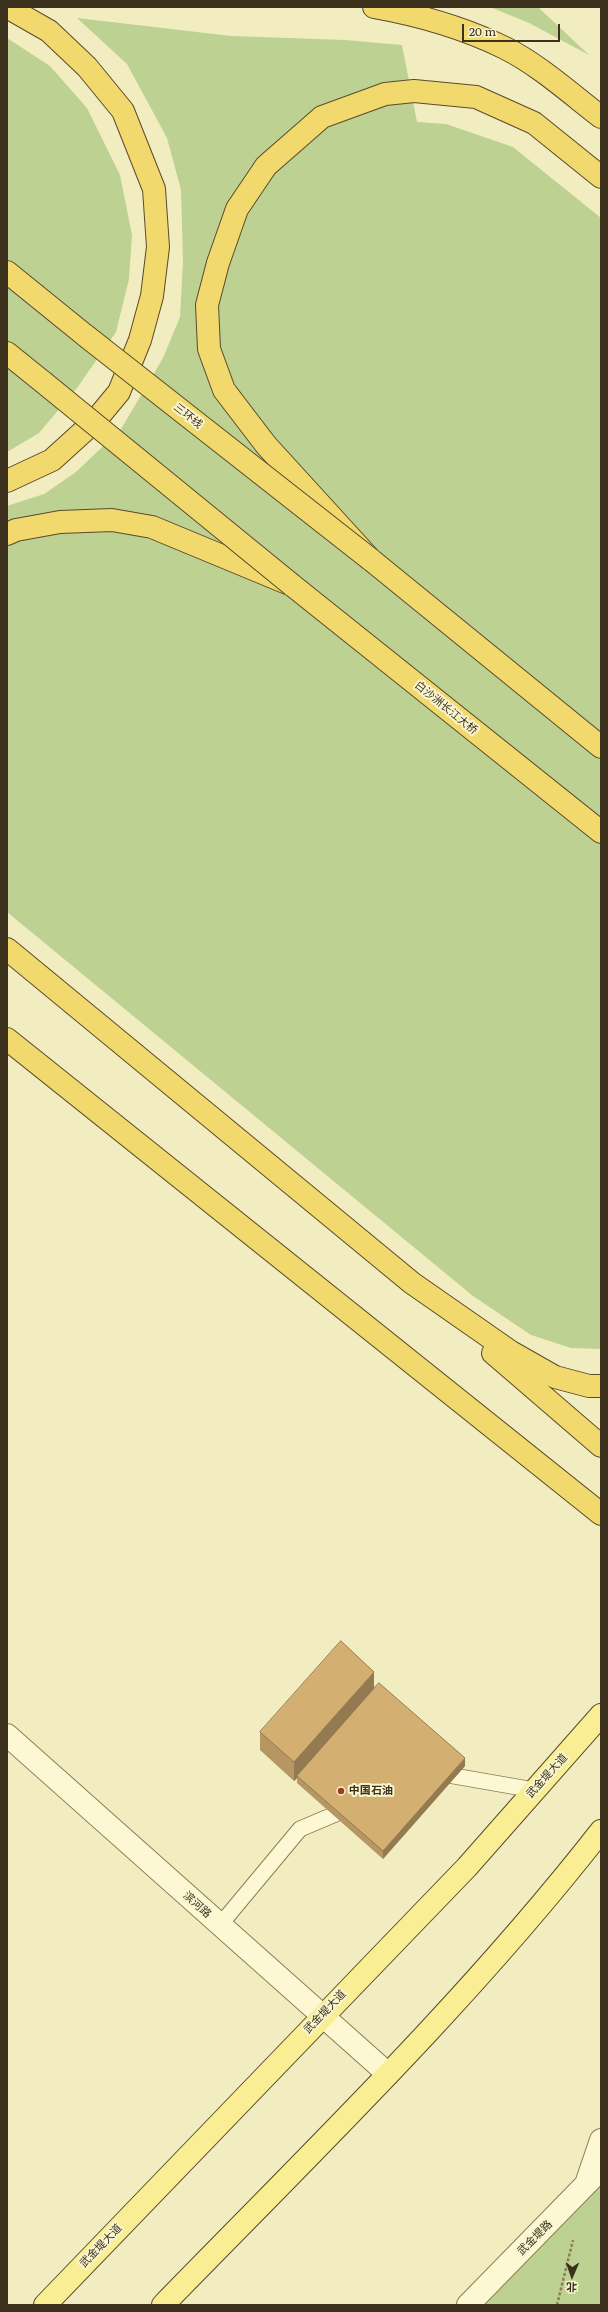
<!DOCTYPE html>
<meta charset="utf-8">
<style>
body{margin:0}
#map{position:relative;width:608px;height:2312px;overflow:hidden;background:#f2edc0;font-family:Literata,"Noto Sans SC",serif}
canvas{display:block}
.frame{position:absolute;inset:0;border:8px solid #3b311c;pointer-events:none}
.north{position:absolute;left:552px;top:2256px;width:40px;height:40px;-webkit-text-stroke:3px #f9f5d0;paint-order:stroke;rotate:182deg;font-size:11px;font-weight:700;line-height:16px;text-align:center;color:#3b311c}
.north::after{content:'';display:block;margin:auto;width:14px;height:18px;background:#3b311c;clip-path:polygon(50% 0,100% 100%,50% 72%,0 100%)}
.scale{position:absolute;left:462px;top:24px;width:98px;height:18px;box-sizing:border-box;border:2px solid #3b311c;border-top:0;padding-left:5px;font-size:12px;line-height:14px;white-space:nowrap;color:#3b311c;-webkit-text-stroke:3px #f9f5d0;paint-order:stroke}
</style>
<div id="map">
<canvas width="608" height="2312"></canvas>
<div class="frame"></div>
<div class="north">北</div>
<div class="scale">20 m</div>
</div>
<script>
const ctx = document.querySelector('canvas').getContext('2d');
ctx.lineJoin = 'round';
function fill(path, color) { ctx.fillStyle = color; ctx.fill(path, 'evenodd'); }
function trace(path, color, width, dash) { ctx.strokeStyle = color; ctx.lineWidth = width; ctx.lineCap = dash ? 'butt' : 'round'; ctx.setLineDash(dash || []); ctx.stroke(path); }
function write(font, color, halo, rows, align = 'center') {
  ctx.font = font + ' Literata,"Noto Sans SC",serif'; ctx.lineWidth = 4; ctx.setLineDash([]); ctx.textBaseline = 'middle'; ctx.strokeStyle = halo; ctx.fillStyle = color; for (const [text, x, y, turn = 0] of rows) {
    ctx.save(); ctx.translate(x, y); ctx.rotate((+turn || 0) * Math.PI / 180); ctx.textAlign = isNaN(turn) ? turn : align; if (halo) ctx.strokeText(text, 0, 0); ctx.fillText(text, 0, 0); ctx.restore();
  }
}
const green = new Path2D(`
 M490,7H538L589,55L529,23Z
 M77,18L231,36L345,40L402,45L417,122L446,124L513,147L601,218V1349L571,1348L531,1335L473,1296L7,912V506L44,494L76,472L121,429L163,358L180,317L183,262L181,190L167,138L127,64Z
 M7,38L50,66L87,108L120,175L132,235L129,279L116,332L77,388L39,433L7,452Z
 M601,2171V2305H468Z`);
const path = new Path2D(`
 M557,2305L573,2240`);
const service = new Path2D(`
 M437,1773L534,1790
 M220,1925L300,1829L352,1807`);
const minor = new Path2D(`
 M7,1735L388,2074
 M586,2184L601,2140
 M468,2305L601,2169`);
const primary = new Path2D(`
 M45,2305L467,1867L601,1715
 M163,2305C313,2151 469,2000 601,1831`);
const trunk = new Path2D(`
 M7,7L49,31L87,67L123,111L154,189L158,247L152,296L140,340L119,392L95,421L52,460L7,481
 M374,7C419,15 464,28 505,48C539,65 571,94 601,117
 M601,177L534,123L476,97L414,91L385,94L322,117L266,166L237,209L218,263L207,305L209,349L224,390L266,445L370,559L601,747
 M7,272L86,336
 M7,353L43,382
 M7,534L16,530L60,522L112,520L152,527L292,585L601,832
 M7,949L412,1283L511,1352L555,1377L589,1386H601
 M7,1039L601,1514
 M493,1353L601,1446`);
const trunkBridge = new Path2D(`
 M86,336L370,559
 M43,382L292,585`);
const wall = new Path2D(`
 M374,1688L465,1766L383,1859L297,1783V1778L294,1781L260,1750V1732Z`);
const shadedWall = new Path2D(`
 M374,1672V1690L297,1776V1778L294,1781V1762Z
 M465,1758V1766L383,1859V1851Z`);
const building = new Path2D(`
 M341,1641L374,1672L294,1762L260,1732Z
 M379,1683L465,1758L383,1851L297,1776Z`);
const markers = [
 [341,1791,4,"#a13a20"]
];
const streetNames = [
 ["三环线",188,416,38],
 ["白沙洲长江大桥",446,708,39],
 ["武金堤大道",547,1776,-48],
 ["滨河路",197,1905,42],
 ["武金堤大道",325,2012,-46],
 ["武金堤路",535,2238,-45],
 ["武金堤大道",101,2246,-46]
];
const poiNames = [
 ["中国石油",349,1791]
];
fill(green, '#bdd192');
trace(service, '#8d7e56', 17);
trace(minor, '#8d7e56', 24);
trace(primary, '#5a4a2b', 24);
trace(trunk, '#5a4a2b', 24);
trace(path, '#8d7e56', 2.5, [3, 2]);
trace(service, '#fcf8d4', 15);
trace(minor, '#fcf8d4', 22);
trace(primary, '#f9ee94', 22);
trace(trunk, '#f1d96e', 22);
trace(trunkBridge, '#5a4a2b', 24, []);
trace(trunkBridge, '#f1d96e', 22);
fill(wall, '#b69662');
fill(shadedWall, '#947a50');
fill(building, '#d4af72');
trace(building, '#947a50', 1);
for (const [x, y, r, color] of markers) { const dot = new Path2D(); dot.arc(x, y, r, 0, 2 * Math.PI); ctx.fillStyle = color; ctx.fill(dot); trace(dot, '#f9f5d0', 1.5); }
write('11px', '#3b311c', '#f9f5d0', streetNames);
write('bold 11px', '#3b311c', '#f9f5d0', poiNames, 'left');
</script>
